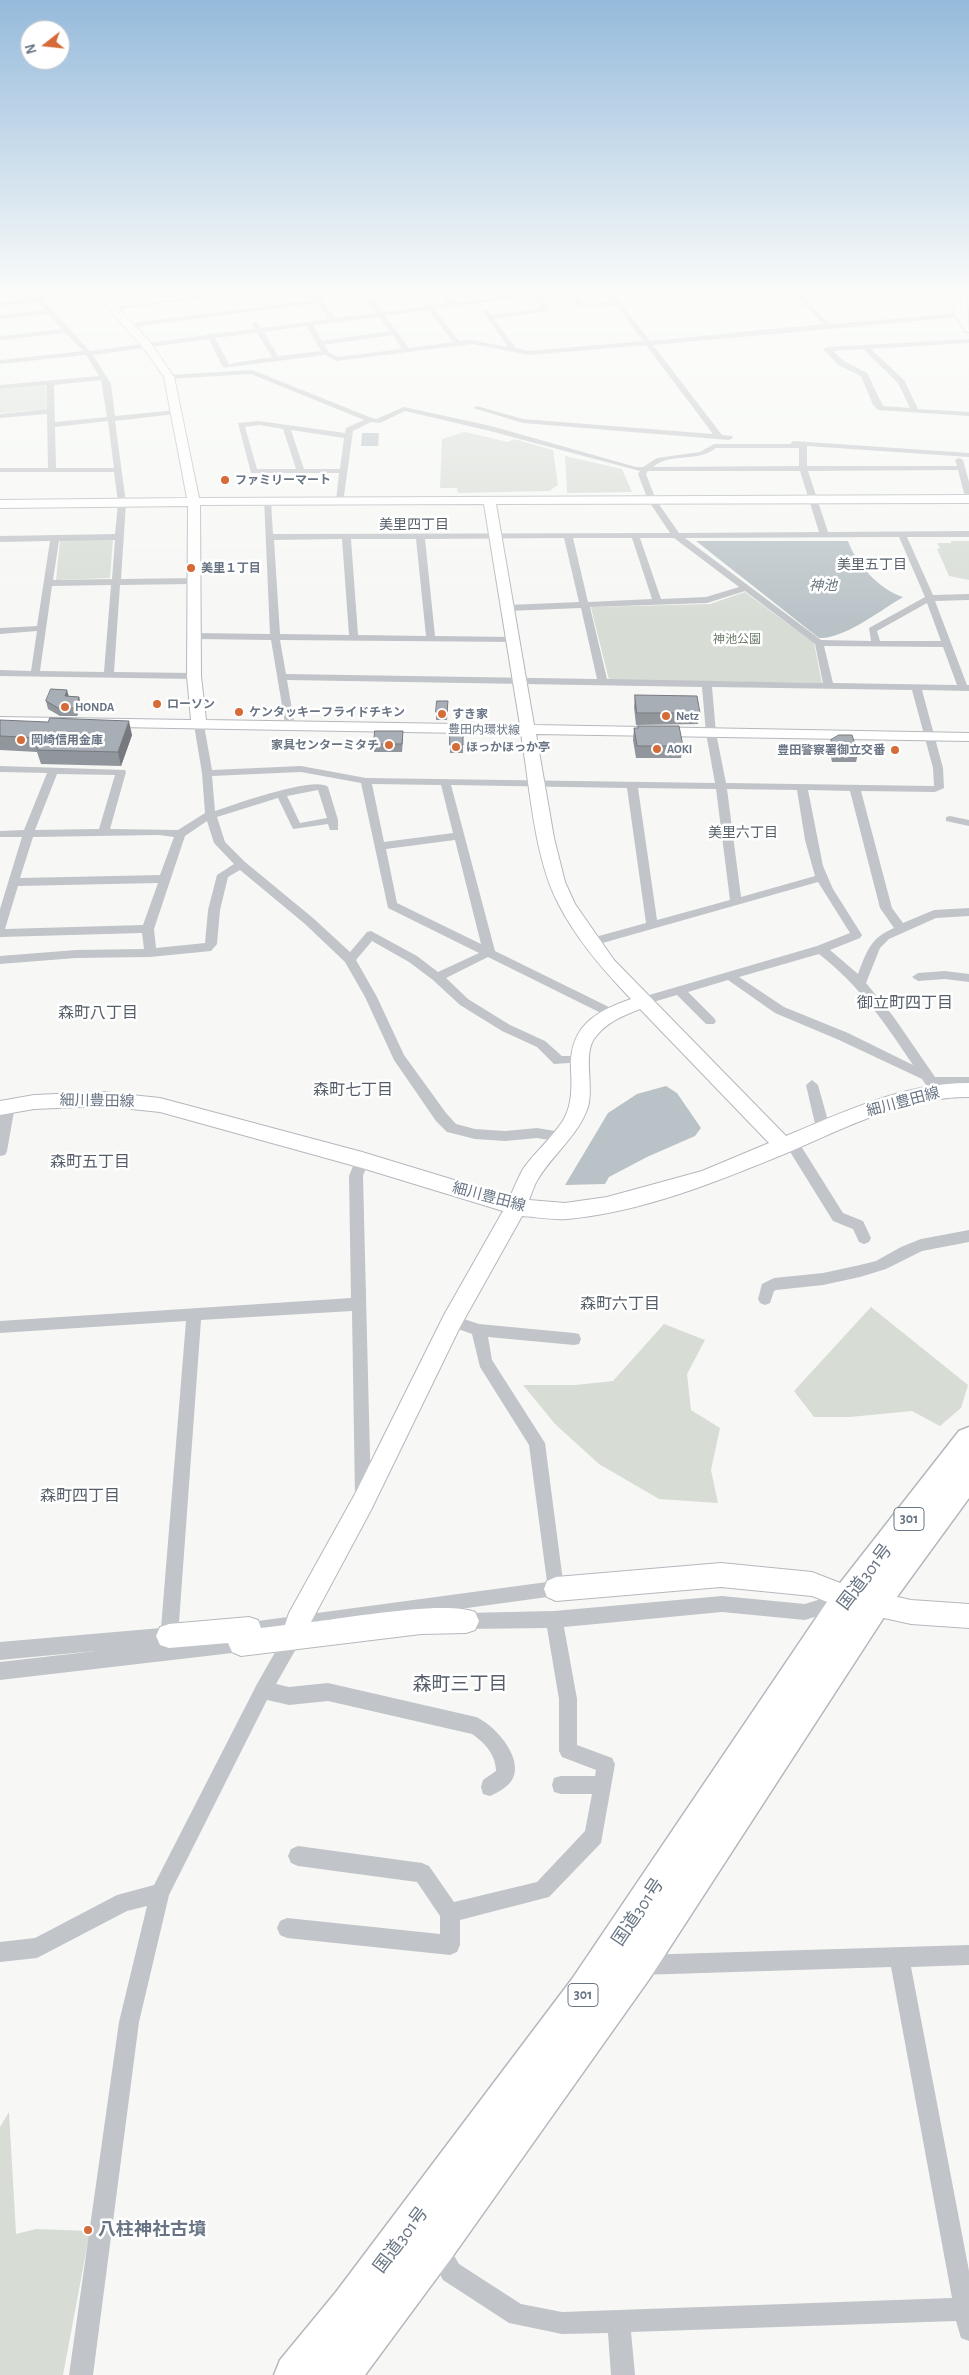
<!DOCTYPE html>
<meta charset="utf-8">
<style>
body{margin:0}
#map{position:relative;width:969px;height:2375px;overflow:hidden;background:#f7f8f5;font-family:"Alegreya Sans",sans-serif}
canvas{display:block}
.north{position:absolute;left:20px;top:20px;width:50px;height:50px;box-sizing:border-box;background:#fff;border:1px solid #c3c8ce;border-radius:50%;rotate:254deg;font-size:14px;font-weight:700;line-height:20px;text-align:center;color:#697584}
.north::after{content:'';display:block;margin:auto;width:18px;height:22px;background:#d56b38;clip-path:polygon(50% 0,100% 100%,50% 72%,0 100%)}
</style>
<div id="map">
<canvas width="969" height="2375"></canvas>
<div class="north">N</div>
</div>
<script>
const ctx = document.querySelector('canvas').getContext('2d');
ctx.lineJoin = 'round';
function fill(path, color) { ctx.fillStyle = color; ctx.fill(path, 'evenodd'); }
function trace(path, color, width, dash) { ctx.strokeStyle = color; ctx.lineWidth = width; ctx.lineCap = dash ? 'butt' : 'round'; ctx.setLineDash(dash || []); ctx.stroke(path); }
function write(font, color, halo, rows, align = 'center') {
  ctx.font = font + ' "Alegreya Sans","Noto Sans JP",sans-serif'; ctx.lineWidth = 5; ctx.setLineDash([]); ctx.textBaseline = 'middle'; ctx.strokeStyle = halo; ctx.fillStyle = color; for (const [text, x, y, turn = 0] of rows) {
    ctx.save(); ctx.translate(x, y); ctx.rotate((+turn || 0) * Math.PI / 180); ctx.textAlign = isNaN(turn) ? turn : align; if (halo) ctx.strokeText(text, 0, 0); ctx.fillText(text, 0, 0); ctx.restore();
  }
}
const green = new Path2D(`
 M45,385L47,409L0,413V389Z
 M465,432L508,442L514,439L553,450L558,485L549,491L458,493L457,488H440L442,439Z
 M565,456L622,469L632,492L567,493Z
 M60,540H113L110,578L56,580Z
 M951,541H969V580L949,576L937,549L940,548L937,543H951Z
 M745,592L814,643L822,683L609,680L591,608L592,607L710,604Z
 M871,1307L968,1385L961,1408L940,1426L912,1411L850,1417H814L794,1391Z
 M664,1324L705,1340L687,1374L691,1410L720,1428L711,1470L718,1503L659,1499L599,1464L555,1424L523,1385H575L613,1381Z
 M9,2112L16,2234L36,2229L90,2231L63,2375H0V2127Z`);
const water = new Path2D(`
 M362,433H379L378,446H361Z
 M696,541H848C856,564 880,590 903,597C883,609 842,640 819,638Z
 M666,1086L677,1093L701,1128L695,1136L647,1157L609,1177L605,1184L565,1185L608,1113L637,1094Z`);
const street = new Path2D(`
 M0,290H19L0,293Z
 M36,290H42V295L97,290L94,292L42,299L90,351L207,335L210,333L213,334L255,329L252,323L255,321L261,328L329,319L317,303L140,326L131,330L128,328L138,322L315,300L308,290H314L335,318L376,313L360,290H366L368,293L415,290L371,297L383,312L447,303L437,290H443L453,303L551,290H571L583,304L614,302L605,290H611L650,341L823,324L790,290H796L830,324L961,313L964,315L961,317L653,345L722,435L732,436L733,438L729,440L523,423L473,408L477,406L523,419L713,434L646,345L529,355L472,344L336,361L325,355L230,367L229,365L233,363L272,357L257,333L215,338L230,366L226,368L222,366L209,339L93,355L111,384L115,416L176,410L180,412L176,414L115,421L126,503L121,579L194,578L198,581L194,584L120,585L114,672L194,673L199,676L194,679L0,676V670L31,671L37,631L0,634V628L37,626L50,541L0,542V536L115,534L118,503L114,472H0V468H48L47,414L0,418V414L47,409L46,385L0,389V385L99,376L86,355L0,364V360L83,351L66,333L0,340V336L62,329L48,314L0,319V315L45,310L37,302L0,306V302L36,298ZM566,292L579,307L617,306L643,341L529,351L516,348L494,319L547,311L549,309L539,295ZM532,296L542,308L491,315L487,310L482,311L508,347L472,340L459,341L434,309ZM428,310L453,342L409,348L385,316ZM379,317L390,331L322,341L313,325ZM306,326L321,351L278,356L264,332ZM393,335L402,349L337,357L329,352L324,345ZM101,380L107,417L55,422L54,385ZM108,421L114,468H56L55,427ZM115,540L112,579L53,580L59,541ZM111,585L104,672L40,671L52,586Z
 M246,290H263L112,310L109,308Z
 M969,339V343L871,349L904,380L918,409L969,412V416L878,410L873,405L861,376L838,365L823,349L827,347ZM863,349L898,383L910,408L883,406L867,373L844,361L833,351Z
 M252,370L372,418L376,419L404,407L491,426L636,467H643L657,458L700,452L714,444H790L793,441L969,453V457L807,446V466H957L955,460L959,458L963,460L969,482V499L965,497L958,470L808,471L828,532L969,531V537H907L933,595L969,594V600L935,601L967,685H969V691L922,690L943,768L944,788L935,792L861,791L892,908L903,923L934,910L969,908V916L936,918L889,939L880,948L866,983L893,1016L935,1077H969V1087L926,1085L922,1079L839,1040L775,1013L728,980L688,992L714,1018L716,1021L714,1024H706L677,995L643,1005L639,1004L637,1001L639,998L817,946L850,933L818,882L592,946L588,945L586,942L588,939L646,923L627,788L451,785L495,951L615,1010L617,1013L611,1017L607,1016L488,957L446,978L468,999L510,1025L545,1041L562,1056H585L586,1059L585,1062L554,1064L537,1047L502,1031L460,1005L433,980L409,962L372,941L356,960L377,997L404,1055L446,1113L456,1124L475,1129L505,1131L537,1128L567,1133L569,1137L567,1141L562,1142L537,1138L505,1141L475,1139L447,1132L436,1121L394,1060L365,997L345,962L305,924L240,870L228,877L220,910L217,944L211,951L150,957L76,958L0,964V956L76,950L144,949L142,933L0,937V909L22,837H0V831L24,830L47,773L0,772V766L125,770L126,772L110,829L178,830L205,813L202,773L194,725L199,722L204,725L212,770L301,766L366,778L715,783L706,733L702,687L287,680L295,727L290,730L286,729L271,640L194,639L189,636L194,633L270,634L264,499L271,501L273,534L670,533L648,500L638,474L640,471L486,430L405,411L380,423L371,422L353,431L343,503L336,501L339,473H251L238,423L259,421L345,433L346,428L364,420L251,374L169,379L165,377L169,375ZM259,425L283,429L296,469H257L245,427ZM291,430L344,438L340,469H304ZM716,448H799V466L653,467C671,452 697,463 716,448ZM648,471H800L819,532L679,533L656,500L646,474ZM899,537L925,597L869,628L871,641L821,640L685,538ZM564,538L579,602L508,605L503,608L508,611L581,608L597,679L286,674L280,640L516,642V638L513,637L435,636L425,539ZM573,538H632L652,599L588,602ZM640,538H674L739,587L706,597L661,599ZM342,539L349,635L280,634L274,540ZM351,539H416L426,636L358,635ZM745,591L815,644L823,683L607,679L590,607L707,603ZM927,603L941,641H880L877,631ZM824,646L943,647L957,685L833,683ZM712,687L912,690L933,768L934,786L726,783L716,733ZM301,772L361,783L388,908L479,953L438,972L417,956L371,931L367,932L350,952L313,918L245,862L225,842L217,817L278,798L293,829L328,824L330,830H338V820L328,787C316,775 233,805 215,811L212,776ZM57,774L115,775L99,829L35,830ZM372,784L441,785L453,833L384,842ZM638,788L716,789L730,900L657,920ZM727,789L797,790L805,840L815,876L741,897ZM318,790L327,818L300,823L287,796ZM808,790L850,791L880,908L894,928C870,938 867,951 858,974L830,950L860,938L862,935L833,889L823,866ZM207,821L214,843L234,864L217,875L208,910L205,943L156,948L154,929L185,836ZM159,835L174,837L160,875L20,878L33,837ZM455,840L481,944L397,903L386,849ZM158,883L143,925L5,929L18,886ZM819,954C859,985 885,1023 913,1065L848,1033L784,1007L739,977Z
 M950,816L969,820V826L946,821V817Z
 M945,971L969,974V982L945,979L918,981L912,977L918,973Z
 M812,1080L818,1085L830,1128L828,1132H818L816,1128L806,1085Z
 M8,1101L15,1106L7,1151L5,1155L0,1156V1114L3,1103Z
 M791,1137L796,1138L843,1213L863,1221L871,1238L869,1242L864,1244L859,1242L853,1229L833,1221L784,1142L786,1138Z
 M362,1155L367,1156L369,1160L363,1176L371,1497L369,1502L363,1505L357,1502L355,1497L352,1311L201,1320L178,1636L175,1642L241,1634L247,1637L250,1643L247,1649L241,1652L0,1680V1662L96,1651L0,1660V1642L161,1628L186,1321L0,1333V1321L351,1298L349,1176L357,1156Z
 M969,1230V1242L922,1251L886,1269L860,1277L823,1285L776,1290L774,1291L770,1303L765,1305L760,1303L758,1299L762,1284L774,1278L823,1273L860,1265L876,1261L901,1247L921,1239Z
 M452,1315L479,1324L574,1333L579,1334L581,1339L579,1344L574,1345L488,1337L492,1360L545,1443L564,1589L562,1595L300,1631L303,1636L300,1642L276,1684L289,1687L328,1683L476,1717C495,1725 525,1759 512,1780C508,1787 497,1793 490,1796L483,1794L481,1787L483,1780L496,1771C496,1755 485,1743 472,1734L328,1701L289,1705L267,1700L169,1895L139,2022L93,2375H69L119,2022L147,1906L127,1911L37,1958L0,1962V1942L35,1938L117,1895L154,1885L257,1684L286,1633L249,1638L243,1635L240,1629L243,1623L547,1582L529,1445L480,1367L472,1334L447,1325L445,1321L447,1317Z
 M840,1593L846,1595L849,1601L846,1607L805,1620L722,1612L564,1627L577,1699V1745L612,1758L615,1764L601,1843L549,1897L460,1920V1945L457,1952L450,1955L287,1938L280,1935L277,1928L280,1921L287,1918L440,1934V1916L417,1882L298,1866L291,1863L288,1856L291,1849L298,1846L422,1863L429,1866L454,1902L537,1882L585,1831L592,1794H561L554,1792L552,1785L554,1778L561,1776H595L596,1770L562,1757L559,1751V1699L547,1628L466,1629L460,1627L457,1621L460,1615L466,1613L554,1611L722,1596L805,1604Z
 M969,1945V1965L911,1967L969,2271V2341L961,2338L956,2321L631,2332L635,2375H611L608,2333L562,2334L509,2323L443,2280L426,2248L429,2240L437,2237L445,2240L459,2264L521,2304L562,2312L952,2298L891,1967L640,1975L633,1972L630,1965L633,1958L640,1955Z`);
const secondary = new Path2D(`
 M91,290H101L150,342L174,377L199,498L969,495V503L496,504L534,725L969,733V741L536,734L554,838L565,882L575,904L614,960L786,1136C844,1112 904,1083 969,1083V1097C904,1097 847,1127 789,1152C719,1181 643,1212 567,1219C553,1220 536,1217 522,1216L460,1327L371,1510L311,1622C347,1618 446,1600 475,1612L479,1621L475,1630L466,1633L421,1634L241,1656L232,1652L228,1643L169,1648L160,1645L156,1636L160,1627L169,1624L249,1617L258,1620L261,1628L285,1625L289,1613L355,1494L444,1315L503,1211L362,1168L160,1112L103,1106L34,1109L0,1115V1101L34,1095L103,1092L160,1098L362,1152L510,1197C514,1188 518,1178 523,1169C535,1152 553,1137 564,1119C572,1104 572,1087 571,1070C569,1027 594,1012 631,999C604,971 577,940 559,905C534,859 530,786 521,734L0,725V717L191,720L187,676L188,506L0,508V500L187,498L164,377L142,346ZM484,504L520,725L206,720L201,676L200,505ZM640,1009L769,1143L702,1171L607,1197L565,1203L529,1200C532,1193 534,1185 538,1179C553,1154 578,1136 588,1107C594,1087 583,1055 594,1039C605,1023 622,1016 640,1009Z
 M721,1563L812,1572L848,1586L911,1600L969,1604V1628L911,1624L848,1610L812,1596L721,1587L556,1601L547,1597L544,1589L547,1581L556,1577Z`);
const highway = new Path2D(`
 M954,290H966L969,332L965,331L955,315Z
 M969,1427V1498L899,1594L650,1978L450,2260L365,2375H274L280,2360L336,2292L572,1979L837,1587L959,1431Z`);
const wall = new Path2D(`
 M635,695L700,713L698,724L636,725L634,707Z
 M69,696L79,697L81,705L77,716H60L48,709L46,701Z
 M448,709L447,720H436V712Z
 M0,720L132,735L121,766L41,764L37,752L0,750Z
 M634,728H638L683,746L681,758H636L633,740Z
 M463,732V753H450V745Z
 M403,739L402,752H374V744Z
 M831,740L858,754L856,762H832L829,748Z`);
const shadedWall = new Path2D(`
 M67,690L69,697L65,696Z
 M79,697L81,705L77,716L75,708Z
 M129,721L132,735L121,766L118,752Z`);
const building = new Path2D(`
 M51,689L67,690L65,696L79,697L75,708H58L46,701Z
 M635,695L697,696L700,713H637Z
 M437,701H448L447,712H436Z
 M50,718L129,721L118,752L37,750L42,738L0,736V720L48,722Z
 M638,726H679L683,746H637L634,728H638Z
 M375,731H403L402,744H374Z
 M450,732H463V745H450Z
 M839,735H852L858,754H834L831,740Z`);
const markers = [
 [225,480,5,"#d56b38"],
 [191,568,5,"#d56b38"],
 [157,704,5,"#d56b38"],
 [65,707,5,"#d56b38"],
 [239,712,5,"#d56b38"],
 [442,714,5,"#d56b38"],
 [666,716,5,"#d56b38"],
 [21,740,5,"#d56b38"],
 [389,745,5,"#d56b38"],
 [456,747,5,"#d56b38"],
 [657,749,5,"#d56b38"],
 [895,750,5,"#d56b38"],
 [88,2230,5,"#d56b38"]
];
const farPoinames = [
 ["ファミリーマート",235,480],
 ["美里１丁目",201,568],
 ["ローソン",167,704],
 ["HONDA",75,707],
 ["ケンタッキーフライドチキン",249,712],
 ["すき家",452,714],
 ["Netz",676,716],
 ["岡崎信用金庫",31,740],
 ["家具センターミタチ",379,745,"right"],
 ["ほっかほっか亭",466,747],
 ["AOKI",667,749],
 ["豊田警察署御立交番",885,750,"right"]
];
const farParknames = [
 ["神池公園",737,639]
];
const farStreetnames = [
 ["豊田内環状線",484,730,1]
];
const farNeighbourhoodnames = [
 ["美里四丁目",414,525],
 ["美里五丁目",872,565],
 ["美里六丁目",743,833]
];
const farWaternames = [
 ["神池",823,586]
];
const shields = [
 [909,1519,30],
 [583,1995,30]
];
const shieldNames = [
 ["301",909,1519],
 ["301",583,1995]
];
const streetNames = [
 ["細川豊田線",97,1101,1],
 ["細川豊田線",903,1102,-15],
 ["細川豊田線",489,1197,15]
];
const neighbourhoodNames = [
 ["御立町四丁目",905,1003],
 ["森町八丁目",98,1013],
 ["森町七丁目",353,1090],
 ["森町五丁目",90,1162],
 ["森町六丁目",620,1304],
 ["森町四丁目",80,1496]
];
const nearStreetnames = [
 ["国道301号",865,1577,-53],
 ["国道301号",638,1912,-56],
 ["国道301号",401,2240,-53]
];
const nearPoinames = [
 ["八柱神社古墳",98,2230]
];
const nearNeighbourhoodnames = [
 ["森町三丁目",460,1684]
];
fill(green, '#d7dcd5');
fill(water, '#b9c2c7');
trace(secondary, '#b4b8bd', 2);
trace(highway, '#b4b7bb', 3);
fill(street, '#c1c4c8');
fill(secondary, '#fff');
fill(highway, '#fff');
fill(wall, '#90969c');
fill(shadedWall, '#767a7f');
fill(building, '#a8aeb5');
trace(building, '#767a7f', 1);
const sky = ctx.createLinearGradient(0, 0, 0, 622);
sky.addColorStop(0, '#95badb');
sky.addColorStop(0.47, '#fbfcfa');
sky.addColorStop(1, '#fbfcfa00');
ctx.fillStyle = sky;
ctx.fillRect(0, 0, 969, 622);
for (const [x, y, r, color] of markers) { const dot = new Path2D(); dot.arc(x, y, r, 0, 2 * Math.PI); ctx.fillStyle = color; ctx.fill(dot); trace(dot, '#fff', 2); }
write('bold 12px', '#697584', '#fff', farPoinames, 'left');
write('12px', '#6a7b68', '#fff', farParknames);
write('12px', '#697584', '#fff', farStreetnames);
write('14px', '#565f69', '#fff', farNeighbourhoodnames);
write('italic 14px', '#65767f', '#fff', farWaternames);
for (const [x, y, w] of shields) { const box = new Path2D(); box.roundRect(x - w / 2, y - 11.5, w, 23, 4); ctx.fillStyle = '#fff'; ctx.fill(box); trace(box, '#697584', 1); }
write('bold 14px', '#697584', null, shieldNames);
write('15px', '#697584', '#fff', streetNames);
write('16px', '#565f69', '#fff', neighbourhoodNames);
write('18px', '#697584', '#fff', nearStreetnames);
write('bold 18px', '#697584', '#fff', nearPoinames, 'left');
write('19px', '#565f69', '#fff', nearNeighbourhoodnames);
</script>
